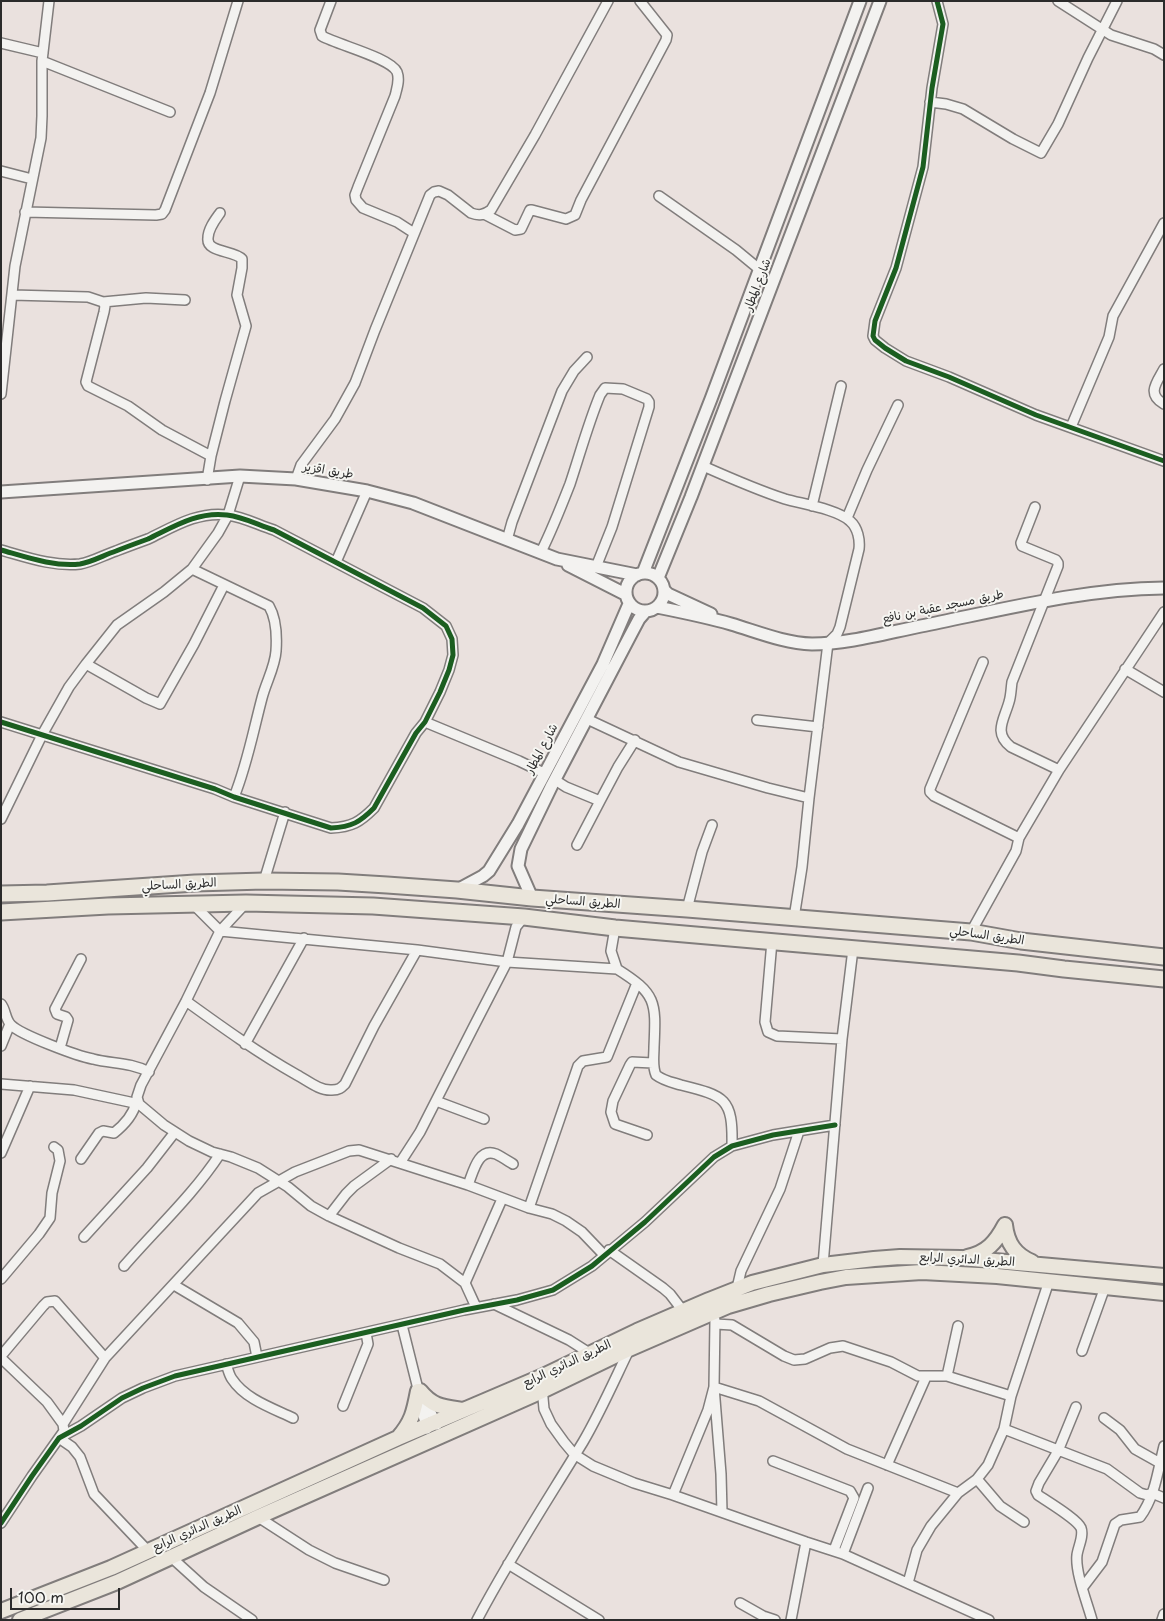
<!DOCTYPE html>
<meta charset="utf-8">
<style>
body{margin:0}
#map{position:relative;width:1165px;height:1621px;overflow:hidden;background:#eae1de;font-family:"Playpen Sans",sans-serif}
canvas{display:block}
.frame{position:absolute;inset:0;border:2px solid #2b2b2b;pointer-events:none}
.scale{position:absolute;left:10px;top:1588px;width:110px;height:22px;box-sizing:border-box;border:2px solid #2b2b2b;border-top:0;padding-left:6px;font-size:15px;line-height:18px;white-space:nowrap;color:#2b2b2b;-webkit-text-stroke:4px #f6f6f2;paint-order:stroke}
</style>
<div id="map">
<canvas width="1165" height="1621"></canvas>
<div class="frame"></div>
<div class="scale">100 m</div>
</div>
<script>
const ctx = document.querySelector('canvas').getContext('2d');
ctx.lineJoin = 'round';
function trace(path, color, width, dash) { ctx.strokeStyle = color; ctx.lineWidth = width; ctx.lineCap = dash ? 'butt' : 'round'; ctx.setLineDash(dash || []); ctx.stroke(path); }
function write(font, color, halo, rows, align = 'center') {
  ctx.font = font + ' "Playpen Sans","Playpen Sans Arabic",sans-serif'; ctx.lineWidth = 4; ctx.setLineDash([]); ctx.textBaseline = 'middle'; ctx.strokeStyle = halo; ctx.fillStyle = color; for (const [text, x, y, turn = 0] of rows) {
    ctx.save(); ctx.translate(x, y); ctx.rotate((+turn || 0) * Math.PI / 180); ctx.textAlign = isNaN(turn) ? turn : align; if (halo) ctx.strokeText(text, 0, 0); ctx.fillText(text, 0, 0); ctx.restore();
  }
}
const minor = new Path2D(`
 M331,1L320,30L322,36C338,45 391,58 397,72C400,80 397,88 395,96L358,187L355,195L356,200L363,208L397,222L414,233
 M937,1L943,24L932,88L923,167L896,268L875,321L873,336L875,340L885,348L906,361L949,377L1036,415L1164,461
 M1058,1L1111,35L1154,49L1164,55
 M1,43L43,53
 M42,61L170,112
 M930,102L946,104L963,109L1013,139L1041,153L1058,124L1088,58L1117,1
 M1,171L32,179
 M659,196L736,250L759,269
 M25,212L156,215L162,214L165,210L210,93L238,1
 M484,214L515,230L521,229L530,210H532L566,219L575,215L581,200L666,40L667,35L640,1
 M12,295L88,297L103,302L105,306L104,312L87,378L86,382L88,386L128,406L162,430L211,456
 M103,302L146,298L185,300
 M1164,369C1157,382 1146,394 1164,404
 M1,394L15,266L41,138L42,116V61L49,1
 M1071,427L1109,337L1113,316L1164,223
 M703,466C730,478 757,490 785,499C802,504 837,509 850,521C858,528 860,540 859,549L840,627L837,634L828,643L809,798L802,867L794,918
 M296,479L301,465L335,419L355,383L375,330L430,195L434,192L439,191L448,195L471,213C479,216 484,215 491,210L535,135L608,1
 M207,480L211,456L225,401L246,326L237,295L242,268V259C234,250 206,253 208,238C208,229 215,220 220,213
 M812,506L841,386
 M1035,507L1021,543L1022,546L1056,560L1058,563V566L1012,682C1011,689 1011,696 1009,702C1004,720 993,733 1011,747L1059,770
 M847,518L867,470L898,405
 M507,540L512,522L562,391L574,371L587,357
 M1,550C26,557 54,567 80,564C92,562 104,555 116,551C126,547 137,543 148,539C173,527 198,511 227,515C244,517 258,525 274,530L423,608L446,626L452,639L453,655L449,670L440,692L425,722L416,733L374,808C360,822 352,827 331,828L234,797L215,789L1,722
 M541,552C552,530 561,507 570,484C580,454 588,424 600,395L605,388L623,389L647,399L649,402V407L612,527L596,567
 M336,562L367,491
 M192,569L269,606C276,618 277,636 276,651C275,667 266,682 262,698C253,732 247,765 234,797
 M983,662L930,789V792L934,796L1019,838
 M86,664L146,698L160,704L194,644L224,585
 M1125,669L1164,692
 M587,719L679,762L768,788L809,798
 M757,720L818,727
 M425,722L519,761L544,773
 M555,780L566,787L600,801L618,767L635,740
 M1,819L42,735L69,687L86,664L117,625L164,592L192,569L218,533L228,515L240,476
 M577,845L600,801
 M264,881L285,812
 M193,904L220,931L417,950L507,962L617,969
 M687,909L702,852L712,825
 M615,928L611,951L617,969C657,994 656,1002 654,1047C654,1057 652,1066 656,1075C664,1081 671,1082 681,1085C725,1096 733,1098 732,1146
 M971,932L1016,851L1019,838L1059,770L1164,612
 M772,941L765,1022L768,1032L777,1036L842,1039
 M186,1001C222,1027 258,1053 297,1075C308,1081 320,1091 332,1090C339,1090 341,1088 345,1084L374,1026L417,950
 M1,1004C6,1010 5,1019 11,1025C21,1035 77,1056 93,1059C112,1064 130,1062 149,1072
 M245,1044L304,938
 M1,1046L10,1024
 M60,1048L68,1020L66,1017L57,1014L55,1009L81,959
 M1,1084L74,1090L139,1104L164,1125L189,1141L212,1152L231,1157L258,1168L288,1187L311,1206L329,1216L399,1248L440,1264L465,1283L476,1307
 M436,1101L484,1119
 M139,1104L137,1097L141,1085L186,1001L220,931L246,903
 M647,1135L615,1124L611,1112L613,1101L630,1065L632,1062L653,1063
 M1,1153L30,1086
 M81,1159L99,1133L103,1131L114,1133C124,1125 133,1115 136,1103
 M400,1163L420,1132L474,1026L507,962L516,927L524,917
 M468,1185C473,1173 478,1147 496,1154C502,1157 508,1161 513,1164
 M529,1208L578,1066L583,1061L607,1057L637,983
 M329,1216L346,1194L354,1186L391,1159
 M84,1237L147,1168L175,1132
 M609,1250L663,1288L670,1294L683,1311
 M823,1265L842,1039L853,949
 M124,1266C156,1229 193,1195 220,1154
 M1,1279L39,1234L50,1218L52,1193L60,1161L58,1150L54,1147
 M465,1283L502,1199
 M174,1285L238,1323L254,1342L257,1357
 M737,1288L741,1271L780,1189L799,1131
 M494,1304L569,1340L591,1354
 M716,1324L732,1325L784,1356L794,1360L805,1359L830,1348L843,1346L891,1362L918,1376H947L1011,1396
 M402,1325L417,1385L421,1409L427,1429
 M1082,1351L1105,1287
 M1,1356L43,1306L47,1302L55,1301L105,1358
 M1,1358L47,1402L63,1424
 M226,1364C228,1369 229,1375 232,1379C245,1399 272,1408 293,1418
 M947,1376L958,1326
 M542,1387L544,1409L551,1424L564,1442L574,1454L593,1466L634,1483L673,1495L806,1542L843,1554L989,1620
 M424,1398L437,1425
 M343,1406L368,1344L366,1333
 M1076,1407L1058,1451L1039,1483L1036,1491L1038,1495C1048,1502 1077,1519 1081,1528C1084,1536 1078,1547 1077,1555C1075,1572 1087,1602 1092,1620
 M1104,1418L1120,1430L1135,1449L1160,1463
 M1004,1429L1107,1469L1140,1493L1147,1495L1152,1493L1164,1498
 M773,1461L850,1491L854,1498L834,1550
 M887,1465L926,1377
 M977,1479L1000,1506L1024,1522
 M673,1495L708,1410L714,1387L715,1320
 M722,1512L721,1474L714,1387L759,1401L847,1449L958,1493
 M258,1517L309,1550L335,1563L384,1580
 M1,1523L32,1476L59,1438L81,1426L122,1398L143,1388L175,1376L464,1310L517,1300L553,1290L592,1266L645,1222L714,1157L732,1146L773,1135L835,1125
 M148,1551L94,1494L80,1457L72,1447L59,1438L64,1431L63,1424L105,1358L258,1193L295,1172L349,1151L359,1150L468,1185L529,1208L552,1214L566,1221L582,1232L604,1255
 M843,1554L868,1488
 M171,1557L204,1587L252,1620
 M508,1564L599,1620
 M908,1583L917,1550L931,1526L958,1493L977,1479L988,1465L1004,1429L1011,1396L1049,1281
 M1083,1587L1102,1562L1115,1524L1121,1520L1140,1517C1155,1497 1158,1470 1164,1446
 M740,1603L763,1616L775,1620
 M477,1620C509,1559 547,1501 583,1442C600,1413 614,1381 629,1350
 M791,1620L806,1542
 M1162,1620L1164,1614`);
const tertiary = new Path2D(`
 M1,492L240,476L296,479L367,491L413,503L557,559L637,575
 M568,565L625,594
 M626 592a19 19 0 1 1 38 0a19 19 0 1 1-38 0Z
 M643,573L711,399L860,1
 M658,578L691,497L880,1
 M664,590L668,594L711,614
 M657,607C682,612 707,617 731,624C758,632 784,643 812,644C847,644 886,633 921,626C1001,610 1081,589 1164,588
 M457,890L483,876L489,871L518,824L603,664L629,604
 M532,898L518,866L521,849L552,785L630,636L639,619L646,611`);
const primary = new Path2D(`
 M1005,1225C1007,1243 1015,1255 1032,1262
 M967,1257C987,1253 996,1242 1005,1225
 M420,1391C433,1407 443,1407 463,1410
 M398,1438C412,1422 414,1412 418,1391
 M1,1611L111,1568L398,1438L541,1377L637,1331L709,1300L752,1283L823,1265L874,1259L900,1257L961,1258L1164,1276
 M20,1620L117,1582L258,1517L542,1391L629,1349L728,1306L769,1294L820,1282L846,1277L922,1272L997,1276L1164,1293`);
const trunk = new Path2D(`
 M1,894L47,893L195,883L264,881L338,882L387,885L457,890L532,898L687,909L971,932L1021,941L1164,957
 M1,912L108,906L246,903L373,906L524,917L615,928L1018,963L1064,969L1164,979`);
const cycleway = new Path2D(`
 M937,1L943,24L932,88L923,167L896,268L875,321L873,336L875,340L885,348L906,361L949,377L1036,415L1164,461
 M1,550C26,557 54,567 80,564C92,562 104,555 116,551C126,547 137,543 148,539C173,527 198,511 227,515C244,517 258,525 274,530L423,608L446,626L452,639L453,655L449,670L440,692L425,722L416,733L374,808C360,822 352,827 331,828L234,797L215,789L1,722
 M1,1523L32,1476L59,1438L81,1426L122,1398L143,1388L175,1376L464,1310L517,1300L553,1290L592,1266L645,1222L714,1157L732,1146L773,1135L835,1125`);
const streetNames = [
 ["شارع المطار",758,285,-69],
 ["طريق اقزير",328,471,9],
 ["طريق مسجد عقبة بن نافع",943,607,-12],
 ["شارع المطار",542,749,-62],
 ["الطريق الساحلي",179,885,-3],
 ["الطريق الساحلي",583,902,4],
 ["الطريق الساحلي",987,936,8],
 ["الطريق الدائري الرابع",967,1260,3],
 ["الطريق الدائري الرابع",567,1364,-25],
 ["الطريق الدائري الرابع",197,1529,-24]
];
trace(minor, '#817d7c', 12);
trace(tertiary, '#817d7c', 15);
trace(primary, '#817d7c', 18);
trace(trunk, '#817d7c', 19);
trace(minor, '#f3f2f0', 9);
trace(tertiary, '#f3f2f0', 11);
trace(primary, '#eae5db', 14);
trace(trunk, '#eae5db', 15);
trace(cycleway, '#1b5e20', 5);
write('12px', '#2b2b2b', '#f6f6f2', streetNames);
</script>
